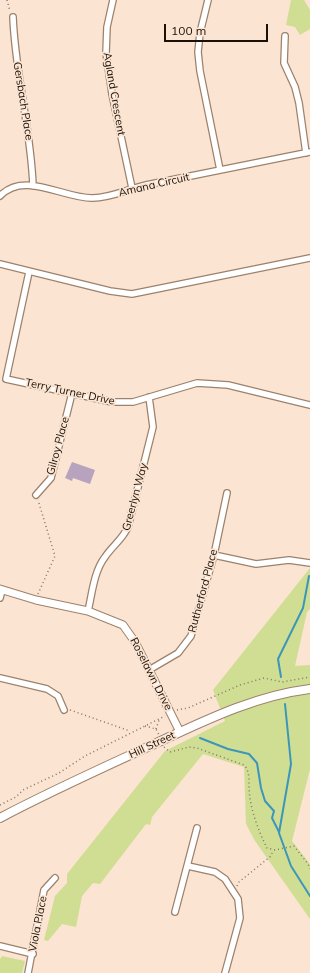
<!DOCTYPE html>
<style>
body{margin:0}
#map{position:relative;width:310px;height:973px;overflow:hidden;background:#fbe4d1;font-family:Mulish,sans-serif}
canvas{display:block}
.scale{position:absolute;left:164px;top:24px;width:104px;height:18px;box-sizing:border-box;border:2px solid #1a1008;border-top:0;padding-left:5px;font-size:12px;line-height:14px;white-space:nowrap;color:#1a1008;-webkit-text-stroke:3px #fbe4d1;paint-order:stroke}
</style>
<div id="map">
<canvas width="310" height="973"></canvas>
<div class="scale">100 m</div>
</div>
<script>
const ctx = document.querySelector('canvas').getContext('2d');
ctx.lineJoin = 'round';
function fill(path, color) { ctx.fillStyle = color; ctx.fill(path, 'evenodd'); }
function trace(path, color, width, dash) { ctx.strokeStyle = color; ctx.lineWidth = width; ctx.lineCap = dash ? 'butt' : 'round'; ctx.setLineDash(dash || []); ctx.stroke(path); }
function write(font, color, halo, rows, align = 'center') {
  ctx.font = font + ' Mulish,sans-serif'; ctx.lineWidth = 3.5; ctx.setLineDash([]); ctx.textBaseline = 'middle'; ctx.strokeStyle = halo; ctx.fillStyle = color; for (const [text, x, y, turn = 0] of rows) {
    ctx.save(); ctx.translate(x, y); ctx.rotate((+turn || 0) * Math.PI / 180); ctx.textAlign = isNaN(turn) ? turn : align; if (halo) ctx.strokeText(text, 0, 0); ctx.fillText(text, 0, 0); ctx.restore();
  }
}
const green = new Path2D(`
 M291,0H304L310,10V29L300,35L295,27L286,25Z
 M310,568V609L307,612L295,666L310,665V769L292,841L310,864V919L255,841L246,824L244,767L203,754L152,817L150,825L146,824L100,884L93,883L82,896L76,927L62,924L48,941L44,940L55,896L67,883V874L165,751L225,721L213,690Z
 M2,956L25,961L22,973H0V959Z`);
const stream = new Path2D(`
 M281,677L278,659L303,608L309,576
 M285,704L291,764L279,833L291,866L310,896
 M200,738L228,749L249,754L257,763L261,788L265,801L274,811L272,818L279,832`);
const building = new Path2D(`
 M72,462L95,470L90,484L73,478L72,481L65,478Z`);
const path = new Path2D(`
 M7,0L10,11
 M38,594L55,556L38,500
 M70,710L127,730L128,733
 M177,710L188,708L240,685L264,678L282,682L310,677
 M145,726L156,729L159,735
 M156,729L159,720
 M164,747L170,752L189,747L197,748L244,765C250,771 249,781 249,788C250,809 258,830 267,848L275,850L294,846L308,864L310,869
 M0,805L16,797L23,790L59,773L85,756L165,716
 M237,886L239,882L271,856L273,850`);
const minor = new Path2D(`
 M113,0L107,27L106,53L112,94L132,188
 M208,0L200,33L198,52L200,71L220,170
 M13,17C15,73 31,129 33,186
 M285,36L284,63L295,87L299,103L306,153
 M0,196C24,170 64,199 93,198C111,198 128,189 146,185C200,174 255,163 310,152
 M0,264L110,291L132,294L310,258
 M29,272L6,379L112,402H133L197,383L228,385L310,405
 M36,495L51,478L72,393
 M214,555L256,564L289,560L310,563
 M0,598L2,590
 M88,611C92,594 94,571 105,557C113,545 122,540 128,527L153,427L149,397
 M149,670L178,653L191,636L214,555L227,493
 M0,678L47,689L58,696L64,710
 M188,866L215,872L225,879L238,899L240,918L225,973
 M175,912L197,828
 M0,946L33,954
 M28,973L44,890L55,878`);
const tertiary = new Path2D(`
 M0,589L36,600L88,611L123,625L135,642L180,732`);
const secondary = new Path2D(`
 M0,818C49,792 100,769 150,746C202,722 253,696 310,689`);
const streetNames = [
 ["Agland Crescent",114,94,80],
 ["Gersbach Place",23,101,81],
 ["Amana Circuit",154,185,-13],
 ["Terry Turner Drive",70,392,12],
 ["Gilroy Place",58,446,-75],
 ["Greerlyn Way",135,497,-75],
 ["Rutherford Place",203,591,-75],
 ["Roselawn Drive",151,674,63],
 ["Hill Street",152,745,-25],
 ["Viola Place",38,924,-79]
];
fill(green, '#cfde92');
trace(stream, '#3c96b9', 2);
fill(building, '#b8a3be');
trace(minor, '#9c826c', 8);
trace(tertiary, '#9c826c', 9);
trace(secondary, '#9c826c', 10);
trace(path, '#857567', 1.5, [1, 3]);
trace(minor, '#fff', 5.5);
trace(tertiary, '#fff', 7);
trace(secondary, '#fff', 8);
write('11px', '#1a1008', '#fbe4d1', streetNames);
</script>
